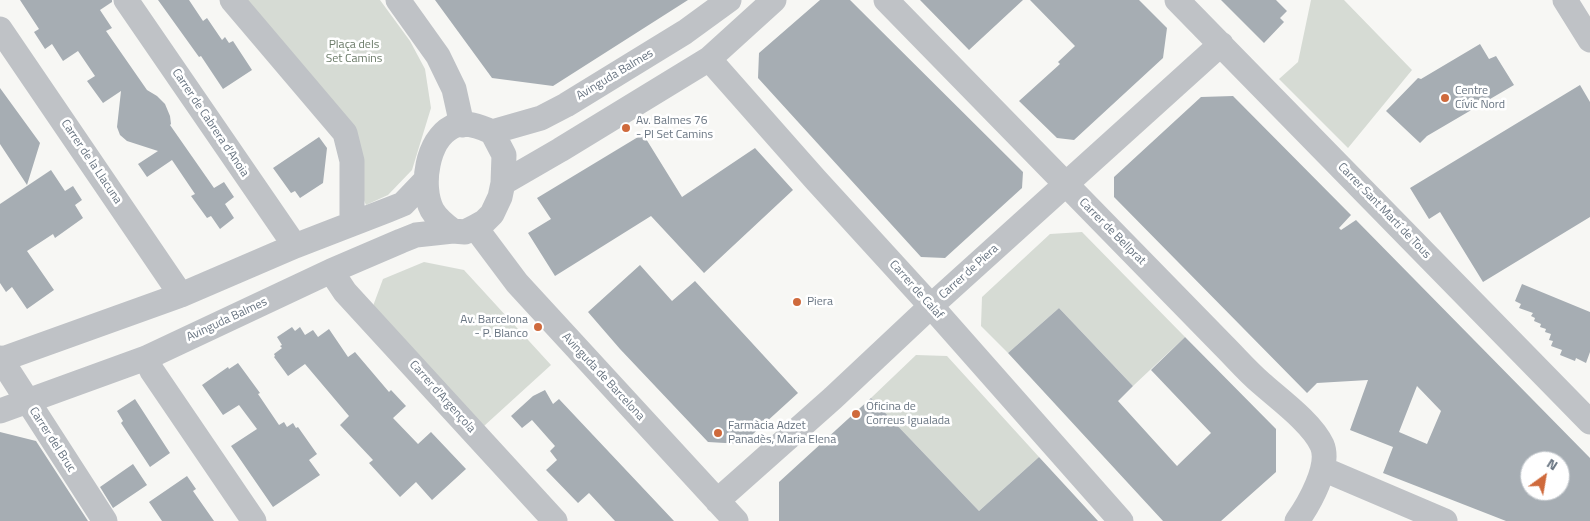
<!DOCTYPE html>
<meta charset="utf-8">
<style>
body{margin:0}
#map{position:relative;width:1590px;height:521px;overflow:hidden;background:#f7f7f4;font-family:"Titillium Web",sans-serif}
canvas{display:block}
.north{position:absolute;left:1520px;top:451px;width:50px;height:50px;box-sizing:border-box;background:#fff;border:1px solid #c3c8cd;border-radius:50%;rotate:32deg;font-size:14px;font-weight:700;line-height:20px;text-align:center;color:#697582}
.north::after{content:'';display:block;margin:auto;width:18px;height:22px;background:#cf6a3c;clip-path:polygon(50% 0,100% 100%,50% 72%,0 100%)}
</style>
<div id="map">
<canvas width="1590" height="521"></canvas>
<div class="north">N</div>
</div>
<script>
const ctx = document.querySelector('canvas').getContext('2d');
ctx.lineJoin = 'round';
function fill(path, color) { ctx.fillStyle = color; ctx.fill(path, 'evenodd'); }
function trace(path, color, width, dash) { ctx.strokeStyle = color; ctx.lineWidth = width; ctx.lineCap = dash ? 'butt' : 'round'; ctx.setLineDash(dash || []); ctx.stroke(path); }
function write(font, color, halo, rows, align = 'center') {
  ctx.font = font + ' "Titillium Web",sans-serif'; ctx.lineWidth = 5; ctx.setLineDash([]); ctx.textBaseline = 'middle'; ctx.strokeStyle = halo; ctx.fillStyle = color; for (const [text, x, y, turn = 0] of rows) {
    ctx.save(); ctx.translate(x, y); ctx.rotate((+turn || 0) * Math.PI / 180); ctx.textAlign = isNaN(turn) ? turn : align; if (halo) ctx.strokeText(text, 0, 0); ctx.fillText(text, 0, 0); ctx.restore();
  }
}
const green = new Path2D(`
 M243,0H380L410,41L425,69L431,108L412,170L388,195L366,205L363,198L361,177Z
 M1311,0H1344L1412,70L1348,148L1279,79L1298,62Z
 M1082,232L1185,337L1133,386L1059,308L1008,353L981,326L982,297L1050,234Z
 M424,262L464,270L551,365L484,426L373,306L383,279Z
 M916,355L947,356L1039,457L979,511L871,398Z`);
const building = new Path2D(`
 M20,0H112V2L100,10L112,28L106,31L147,90L157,96L165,104L170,116L171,124L170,125L214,188L224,182L234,197L225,204L234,218L220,229L211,216L207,218L191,196L195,194L172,160L147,177L138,164L158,151L127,141L120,135L117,127L121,91L103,103L87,81L95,76L78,51L63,61L52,44L45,49L34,32L39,29Z
 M158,0H189L203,21L207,18L222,40L225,37L229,43L233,41L252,70L223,89L201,56L199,57Z
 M435,0H688L553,86L492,78Z
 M820,0H850L1023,172L1022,188L945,258L921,257L758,78L759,53Z
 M920,0H1023L969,50Z
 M1030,0H1139L1167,28L1163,58L1074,140L1057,138L1019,101L1060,64L1058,62L1075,46Z
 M1221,0H1276L1287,11L1280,18L1284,22L1264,43Z
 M1480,44L1489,59L1496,56L1514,85L1427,136L1420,143L1386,111L1418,78L1421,79Z
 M1580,85L1590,102V217L1483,282L1440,212L1429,219L1410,188Z
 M0,88L40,143L27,185L0,144Z
 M1233,96L1351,215L1339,228L1341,230L1356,220L1590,458V521H1506L1383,473L1393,447L1350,430L1368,380L1317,383L1307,393L1114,197V177L1201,97ZM1417,386L1441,411L1427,444L1399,432ZM1530,461H1560V491H1530Z
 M643,134L682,197L755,148L793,190L704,273L651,216L555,276L528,233L551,219L537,198Z
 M319,137L327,148L323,183L300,198L295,191L291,193L273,168Z
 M51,170L65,191L73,186L82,200L75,205L83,218L55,238L53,234L27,251L54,290L27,309L12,287L6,292L0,283V204Z
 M640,265L672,301L695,281L798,393L742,444L708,442L620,349L588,312Z
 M1522,284L1590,312V352L1586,363L1576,358L1575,361L1560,355L1562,350L1551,346L1553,341L1549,340L1551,334L1545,332L1546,329L1540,327L1541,324L1534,321L1535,318L1531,316L1533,313L1519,308L1521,304L1515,301Z
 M1059,308L1133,386L1118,401L1177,466L1211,433L1151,370L1185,337L1276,429V472L1221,521H1163L1008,353Z
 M292,327L295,331L300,327L305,335L313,330L318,337L329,329L348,357L355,352L389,392L391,390L406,406L393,418L418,444L431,432L466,469L432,500L416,482L400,497L369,463L373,460L340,425L349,416L305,364L288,376L274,357L275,356L274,354L282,348L280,346L282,345L277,337Z
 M238,363L260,393L258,394L279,425L284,422L287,427L293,423L296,428L298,427L317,454L309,460L320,475L273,507L231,446L257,429L239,405L223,415L202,385L228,367L229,369Z
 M545,390L553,404L559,399L674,521H615L589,493L578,503L546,470L557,460L550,451L555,446L532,420L522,428L511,416L533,396Z
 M871,398L979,511L1039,457L1098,521H779V482Z
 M135,399L170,453L150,467L121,423L123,421L117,411Z
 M0,432L36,441L88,521H0Z
 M133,464L147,485L113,508L100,487Z
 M187,476L196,489L193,491L214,521H162L149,502Z`);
const minor = new Path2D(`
 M126,0L295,246
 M232,0L345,133L352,161V224
 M398,0L438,56L454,89L462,125
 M886,0C998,116 1111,231 1224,346C1236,358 1248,372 1261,383C1279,399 1312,423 1322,445C1331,466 1309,504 1297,521
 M1177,0L1590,422
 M1565,0L1590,40
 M0,29L181,295
 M709,59L815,179L931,306L1121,521
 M492,132L541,118L566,105L685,32L729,0
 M503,183L560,150L709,59L774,0
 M475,227L517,283L736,521
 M331,271L345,292L555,521
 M0,358L105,521
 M146,358L152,371L254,521
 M0,360L181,295L295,246L388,210L403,204L426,180
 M0,411L146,358L331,271L401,241L416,235L453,231L465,232L475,227L484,222L492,214L500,197L503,183L504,155L492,132C481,127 464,120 452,127C427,140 420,186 432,210C437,219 445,225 453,231
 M1323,469L1445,521
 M717,501L833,398L931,306L1221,44`);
const markers = [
 [1445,98,5,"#cf6a3c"],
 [626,128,5,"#cf6a3c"],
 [797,302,5,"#cf6a3c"],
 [538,327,5,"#cf6a3c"],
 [856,414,5,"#cf6a3c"],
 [718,433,5,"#cf6a3c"]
];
const parkNames = [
 ["Plaça dels",354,45],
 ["Set Camins",354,59]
];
const streetNames = [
 ["Avinguda Balmes",615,75,-31],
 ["Carrer de Cabrera d'Anoia",210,123,56],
 ["Carrer de la Llacuna",91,162,56],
 ["Carrer Sant Martí de Tous",1384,211,46],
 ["Carrer de Bellprat",1112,232,45],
 ["Carrer de Piera",969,272,-42],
 ["Carrer de Calaf",916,290,48],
 ["Avinguda Balmes",227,320,-25],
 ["Avinguda de Barcelona",603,377,47],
 ["Carrer d'Argençola",442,397,48],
 ["Carrer del Bruc",52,440,57]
];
const poiNames = [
 ["Centre",1455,91],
 ["Cívic Nord",1455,105],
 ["Av. Balmes 76",636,121],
 ["- Pl Set Camins",636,135],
 ["Piera",807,302],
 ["Av. Barcelona",528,320,"right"],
 ["- P. Blanco",528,334,"right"],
 ["Oficina de",866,407],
 ["Correus Igualada",866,421],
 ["Farmàcia Adzet",728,426],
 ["Panadès, Maria Elena",728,440]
];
fill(green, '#d6dbd4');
fill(building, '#a6adb3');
trace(minor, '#bfc2c6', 25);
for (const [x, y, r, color] of markers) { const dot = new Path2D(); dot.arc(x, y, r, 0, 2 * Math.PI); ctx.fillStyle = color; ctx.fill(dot); trace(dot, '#fff', 2); }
write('12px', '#6a7a67', '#fff', parkNames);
write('12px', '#697582', '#fff', streetNames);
write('12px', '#697582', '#fff', poiNames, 'left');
</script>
